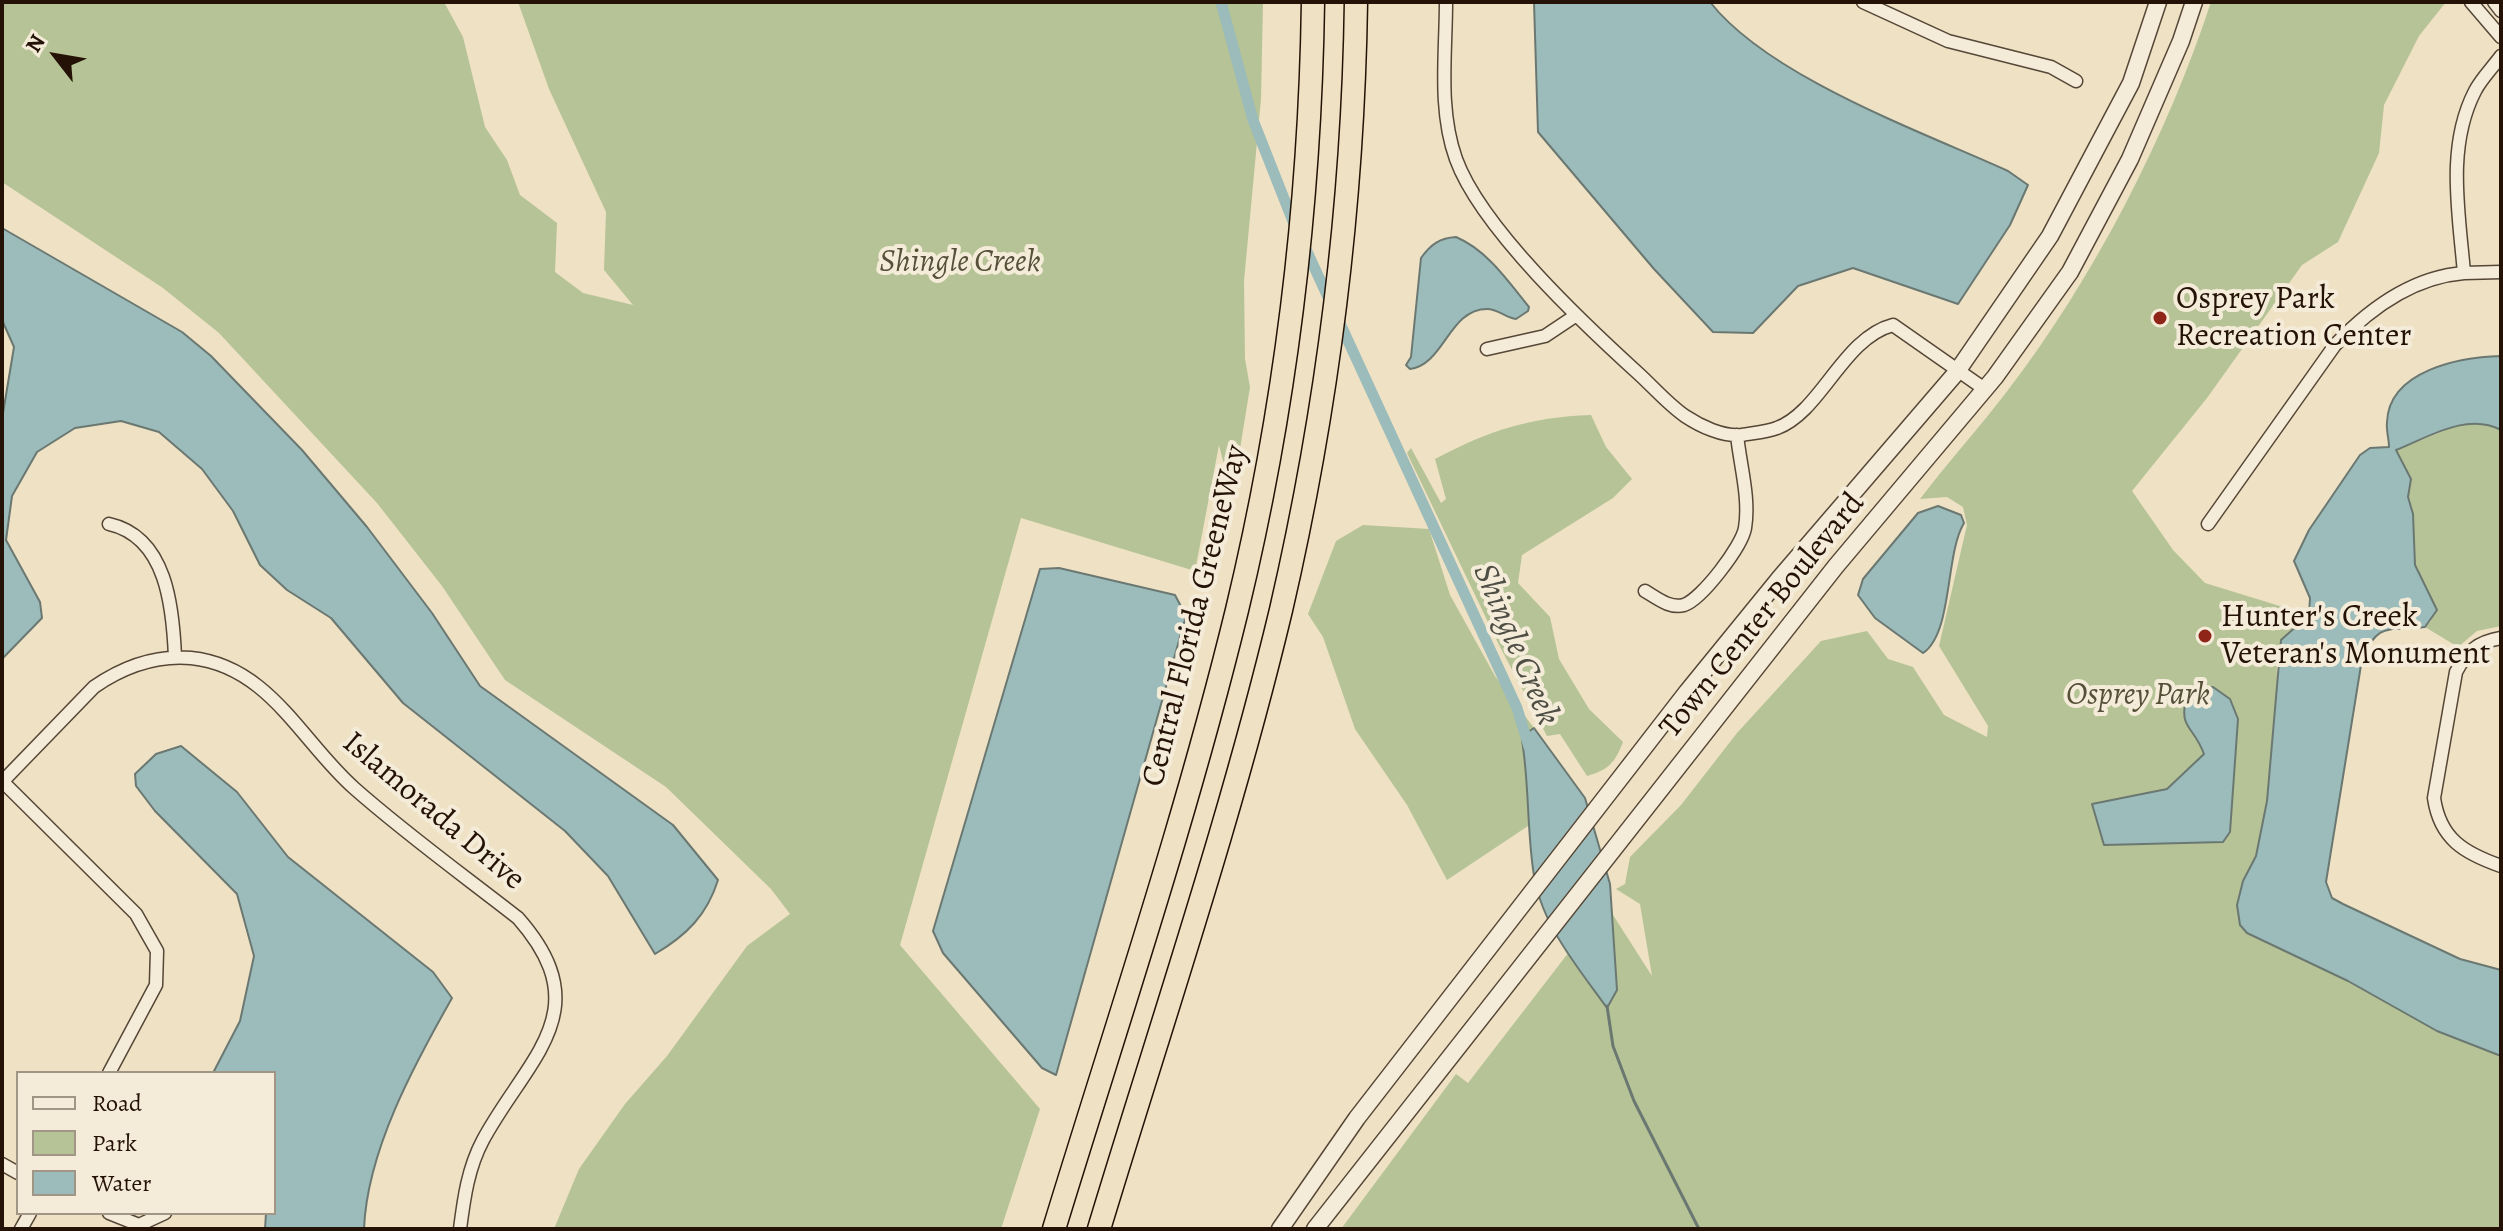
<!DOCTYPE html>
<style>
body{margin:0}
#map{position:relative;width:2503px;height:1231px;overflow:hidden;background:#eee1c4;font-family:Alegreya,serif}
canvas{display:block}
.frame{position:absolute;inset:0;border:4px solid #241206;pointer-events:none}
.legend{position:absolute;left:16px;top:1071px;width:260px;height:144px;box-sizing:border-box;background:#f4ecd9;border:2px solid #a19585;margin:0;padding:10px 14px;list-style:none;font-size:24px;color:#241206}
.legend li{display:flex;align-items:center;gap:16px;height:40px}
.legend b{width:40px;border:2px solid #a19585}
.north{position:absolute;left:16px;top:16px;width:80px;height:80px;-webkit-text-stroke:6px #f4ecd9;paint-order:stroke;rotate:301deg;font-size:22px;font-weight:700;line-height:32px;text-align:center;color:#241206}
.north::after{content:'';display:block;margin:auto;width:28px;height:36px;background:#241206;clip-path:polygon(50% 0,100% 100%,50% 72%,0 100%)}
</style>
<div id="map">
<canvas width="2503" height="1231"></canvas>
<div class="frame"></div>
<ul class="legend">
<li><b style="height:10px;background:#f4ecd9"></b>Road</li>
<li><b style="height:22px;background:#b6c396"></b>Park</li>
<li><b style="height:22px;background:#9bbcba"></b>Water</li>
</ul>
<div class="north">N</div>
</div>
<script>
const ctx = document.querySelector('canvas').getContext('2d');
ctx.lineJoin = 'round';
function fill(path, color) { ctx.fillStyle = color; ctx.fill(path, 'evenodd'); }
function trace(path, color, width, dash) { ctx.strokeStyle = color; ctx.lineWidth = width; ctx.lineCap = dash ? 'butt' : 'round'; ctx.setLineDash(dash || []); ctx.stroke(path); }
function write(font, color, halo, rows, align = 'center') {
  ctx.font = font + ' Alegreya,serif'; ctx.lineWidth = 8; ctx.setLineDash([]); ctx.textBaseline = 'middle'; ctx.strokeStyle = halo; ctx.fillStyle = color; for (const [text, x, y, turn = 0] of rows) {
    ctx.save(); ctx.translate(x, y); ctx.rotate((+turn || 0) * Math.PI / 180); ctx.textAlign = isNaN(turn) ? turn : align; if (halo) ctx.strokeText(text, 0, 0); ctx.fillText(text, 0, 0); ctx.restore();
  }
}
const green = new Path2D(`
 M2,2H444L463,37L485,127L507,160L520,195L557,223L555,272L583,293L633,305L604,270L606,212L549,89L518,2H1263L1261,99L1244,281L1245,359L1250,387L1235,480L1224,465L1219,445L1195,571L1021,518L900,945L1040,1109L1001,1229H554L579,1169L625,1104L667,1056L747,946L790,914L771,889L666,787L505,680L442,586L377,503L219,333L163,288L2,182Z
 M2211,2H2446L2419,36L2384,105L2379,153L2338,242L2302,265L2207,398L2132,491L2173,550L2205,583L2309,615C2300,628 2281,646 2278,661C2275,672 2279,686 2278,697C2270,746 2271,808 2256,854C2247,881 2225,906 2247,933L2348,981L2437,1031L2501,1056V1229H1341L1456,1074L1468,1083L1606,904L1652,976L1640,904L1616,889L1625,884L1630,857L1681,805L1737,733L1821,641L1867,631L1888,659L1913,667L1944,715L1987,737L1988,726L1939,646L1967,525L1963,507L1947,497L1920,499C1948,462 1980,427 2008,390C2094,278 2167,136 2211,2Z
 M1591,415L1606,447L1632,479L1613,498L1522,555L1518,583L1550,617L1559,659L1589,709L1623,742C1615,763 1608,770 1587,776L1560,734L1547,736L1498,643L1407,453L1411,448L1441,503L1446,499L1435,459C1488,431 1530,417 1591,415Z
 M2466,422L2487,423L2501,430V626L2477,631L2458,647L2425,627L2431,621L2434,603L2415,565L2413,514L2408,497L2411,479L2396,450Z
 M1363,525L1429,529L1450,595L1495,676L1534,728L1525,734L1522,740L1531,824L1447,880L1407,805L1355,729L1323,637L1308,614L1336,541Z`);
const water = new Path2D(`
 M1534,2H1710C1769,77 1920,131 2008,171L2028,185L2010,225L1958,304L1853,268L1798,286L1753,333L1713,332L1654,269L1538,132Z
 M2,228L182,332L211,356L302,450L367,527L432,613L480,686L673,825L718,880C707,915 687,935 655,954L608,876L565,831L403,703L331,618L287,590L260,565L233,511L202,469L159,432L121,421L75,428L37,452L12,496L6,540L40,602L42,618L2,659V419L14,347L2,320Z
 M1456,237C1487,250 1508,281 1529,307L1528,311L1516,319C1506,318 1498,309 1487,309C1449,309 1444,365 1410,369L1406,365L1411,357L1421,258C1431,244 1440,238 1456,237Z
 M2501,356V430C2467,412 2429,437 2396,450L2411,479L2408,497L2413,514L2415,565L2437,610L2425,627C2389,632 2379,620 2362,659L2326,882L2332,898L2343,904L2460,959L2501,970V1056L2437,1031L2348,981L2247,933L2240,925L2237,905L2243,881L2256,856L2267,801L2281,640L2309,615L2310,598L2294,561L2309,530L2360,455L2370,448L2389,447C2389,439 2386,430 2387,422C2389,370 2461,357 2501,356Z
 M1938,506L1961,515L1964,523C1945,554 1953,633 1923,653L1875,618L1858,595L1863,579L1918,513Z
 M1059,568L1175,595L1186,616L1056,1075L1042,1068L943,953L933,931L1040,569Z
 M2213,687L2230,699L2238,719L2230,832L2223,842L2104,845L2092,804L2167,789L2204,754C2192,722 2177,731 2188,690Z
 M1534,728L1585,798L1610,884L1617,990L1607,1008C1577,966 1539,922 1533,869C1527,826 1529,783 1522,740L1525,734Z
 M181,746L237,792L288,857L433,972L452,998C414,1065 367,1151 364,1229H265L266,1213H274V1073H213L240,1021L254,956L237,894L155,811L136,786L135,774L156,754Z`);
const stream = new Path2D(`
 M1607,1006L1613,1046L1634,1101L1699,1229`);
const canal = new Path2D(`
 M1221,2L1253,120L1296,229
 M1304,245L1517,708L1529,747`);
const minor = new Path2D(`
 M1446,2C1446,54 1438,109 1456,159C1481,228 1585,325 1640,375C1654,388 1669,405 1685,416C1700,426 1723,437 1742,435C1753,433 1767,432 1777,428C1821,412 1843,338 1893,325L1986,390
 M1863,2L1948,41L2051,67L2076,81
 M2471,2L2501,37
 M2494,2L2501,11
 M2501,56C2493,67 2481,79 2475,91C2446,147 2459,213 2464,273L2501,272
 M1487,349L1545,336L1575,316
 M109,524C167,537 173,608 175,657
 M2208,524L2335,345C2370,308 2413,277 2464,273
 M1645,591C1657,598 1670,609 1684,605C1702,599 1742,546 1745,528C1750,498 1740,465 1737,435
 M2501,638C2478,642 2467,651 2456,672L2434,798C2440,839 2464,853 2501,866
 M2,781L136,914L157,951L156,985L109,1073
 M2,782L94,687C123,667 155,655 191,658C269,666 301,741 354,788C406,834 463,875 518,918C600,1011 528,1057 483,1140C468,1168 464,1198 460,1229
 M2,1164L18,1173
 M109,1213L139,1225L165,1213
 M21,1229L30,1213`);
const tertiary = new Path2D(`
 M1280,1229L1357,1118L1687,692L1779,579L1956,373L2050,236L2131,83L2158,2
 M1315,1229L1836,566L1995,377L2070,272L2130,159L2181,41L2194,2`);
const motorway = new Path2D(`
 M1054,1229C1117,1023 1186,819 1237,610C1285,411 1310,206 1313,2
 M1099,1229C1161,1024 1231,819 1281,610C1327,411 1353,206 1356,2`);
const markers = [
 [2160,318,8,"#8f2418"],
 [2205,636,8,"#8f2418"]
];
const parkNames = [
 ["Shingle Creek",960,263],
 ["Osprey Park",2138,696]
];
const poiNames = [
 ["Osprey Park",2176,300],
 ["Recreation Center",2176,337],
 ["Hunter's Creek",2221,618],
 ["Veteran's Monument",2221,655]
];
const streetNames = [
 ["Central Florida GreeneWay",1196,616,-76],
 ["Town Center Boulevard",1763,616,-51],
 ["Islamorada Drive",433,812,40]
];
const waterNames = [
 ["Shingle Creek",1515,645,67]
];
fill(green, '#b6c396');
fill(water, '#9bbcba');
trace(water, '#6b7872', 2);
trace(stream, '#6b7872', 3);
trace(canal, '#9bbcba', 11);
trace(minor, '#564636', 15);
trace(tertiary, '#564636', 19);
trace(motorway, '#241206', 25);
trace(minor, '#f4ecd9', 12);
trace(tertiary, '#f4ecd9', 16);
trace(motorway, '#eee1c4', 22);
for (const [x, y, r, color] of markers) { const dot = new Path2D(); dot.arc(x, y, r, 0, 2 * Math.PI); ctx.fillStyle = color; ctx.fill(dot); trace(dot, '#f4ecd9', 3); }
write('italic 32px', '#575038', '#f4ecd9', parkNames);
write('32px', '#241206', '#f4ecd9', poiNames, 'left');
write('32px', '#241206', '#f4ecd9', streetNames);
write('italic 34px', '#4e4e45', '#f4ecd9', waterNames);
</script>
